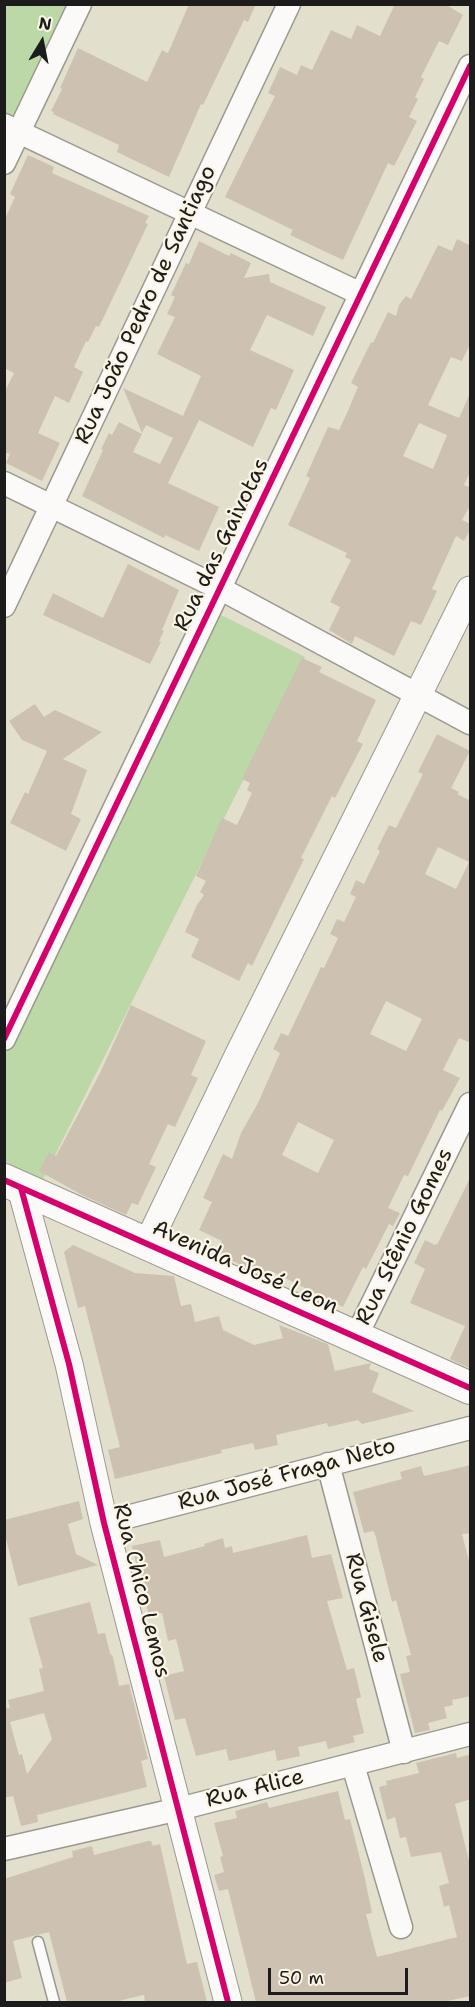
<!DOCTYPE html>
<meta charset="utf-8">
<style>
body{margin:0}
#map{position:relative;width:475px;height:2007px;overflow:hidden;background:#e3dfcd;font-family:"Shantell Sans",sans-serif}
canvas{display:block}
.frame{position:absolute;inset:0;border:6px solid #1c1c1c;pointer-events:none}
.north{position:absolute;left:12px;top:12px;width:60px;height:60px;-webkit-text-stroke:4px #fcf5e5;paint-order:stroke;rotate:10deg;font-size:16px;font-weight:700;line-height:24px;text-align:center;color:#1c1c1c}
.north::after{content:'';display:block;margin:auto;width:21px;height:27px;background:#1c1c1c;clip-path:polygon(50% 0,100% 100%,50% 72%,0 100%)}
.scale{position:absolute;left:268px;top:1968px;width:140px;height:27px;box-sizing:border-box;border:3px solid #1c1c1c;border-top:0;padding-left:8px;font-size:18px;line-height:21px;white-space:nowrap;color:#1c1c1c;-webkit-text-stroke:4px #fcf5e5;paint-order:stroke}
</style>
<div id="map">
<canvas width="475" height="2007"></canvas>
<div class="frame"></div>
<div class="north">N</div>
<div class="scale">50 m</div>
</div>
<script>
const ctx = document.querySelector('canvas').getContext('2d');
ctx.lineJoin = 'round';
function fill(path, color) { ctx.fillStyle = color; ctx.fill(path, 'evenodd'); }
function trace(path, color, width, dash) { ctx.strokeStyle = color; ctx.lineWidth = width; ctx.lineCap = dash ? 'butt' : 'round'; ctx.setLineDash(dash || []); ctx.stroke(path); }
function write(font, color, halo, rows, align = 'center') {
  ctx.font = font + ' "Shantell Sans",sans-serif'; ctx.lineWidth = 4.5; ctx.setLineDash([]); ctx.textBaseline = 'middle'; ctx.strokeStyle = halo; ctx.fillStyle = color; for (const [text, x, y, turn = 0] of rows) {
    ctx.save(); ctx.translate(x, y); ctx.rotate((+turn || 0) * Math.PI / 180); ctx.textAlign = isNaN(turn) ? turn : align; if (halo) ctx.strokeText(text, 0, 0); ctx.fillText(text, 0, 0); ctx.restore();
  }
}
const green = new Path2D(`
 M4,5H71L15,119L5,114Z
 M219,614L305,657L40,1185L5,1169L4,1051Z`);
const building = new Path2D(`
 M189,4H256L248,22L244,20L203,105L201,104L169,177L117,152L119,145L53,114L54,112L51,111L62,89L60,88L78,48L147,82L162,50L167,53L169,51Z
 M395,4H445L463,15L448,45L439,41L421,77L424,79L415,97L418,99L409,117L417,121L394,166L388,163L343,260L290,235L293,230L225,197L275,96L268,93L280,67L297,75L301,65L312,70L331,30L351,39L357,25L380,36Z
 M28,155L54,167L52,173L149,216L145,223L148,224L99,327L96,326L88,342L86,341L74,367L83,372L69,403L55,396L38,433L60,443L42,481L6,463L10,454L4,452V393L14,373L4,368V221L15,197L10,194Z
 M457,239L471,246V342L462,361L451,357L428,405L459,418L471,391V470L464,485L471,488V504L462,520L471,524V528L464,541L456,536L432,589L437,591L421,625L411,621L394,656L355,636L352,644L329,630L340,607L330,602L351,560L345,557L347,553L288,525L310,478L306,476L328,427L339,430L347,413L358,387L351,383L371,342L373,343L388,312L396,316L399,305L406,296L411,299L438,245L452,251ZM419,423L447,435L433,469L403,456Z
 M199,241L229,256L231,253L251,263L244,278L269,274L270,282L326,307L313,336L267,315L250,350L294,370L276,410L271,408L253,447L199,420L168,483L219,507L199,551L165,535L164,538L82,496L103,450L101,449L109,433L112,435L119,422L142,434L133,452L160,464L173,438L146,425L142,433L123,388L183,416L201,376L157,354L175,317L167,314L175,297L171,295L186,263L189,264Z
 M128,564L179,590L162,630L164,631L159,641L161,642L150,664L43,615L53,593L103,618Z
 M302,658L322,667L319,672L376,700L357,741L363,744L335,798L332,796L301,858L304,859L252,966L248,963L239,981L191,957L199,939L185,932L197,905L204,895L200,892L206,881L196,876L222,818L237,825L252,793L247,790L250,783L242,779Z
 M35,704L44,717L55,710L102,732L63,759L87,770L71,814L81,819L66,851L10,823L25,792L28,794L47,751L22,740L9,721Z
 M437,734L470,751L451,788L459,792L457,794L471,801V1043L459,1038L443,1070L460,1078L442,1111L440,1110L408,1176L404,1175L388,1208L400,1213L393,1226L389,1224L366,1269L363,1267L343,1307L273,1272L270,1279L216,1253L222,1241L199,1230L212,1202L203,1198L223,1154L232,1159L241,1133L258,1103L280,1053L273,1049L281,1033L288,1036L321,967L324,968L338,938L330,934L337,919L344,922L356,897L350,894L356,880L364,884L380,851L377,849L389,825L396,828L423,774L418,772ZM438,847L469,862L456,889L425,874ZM386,1001L422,1019L406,1051L370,1034ZM298,1122L334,1140L318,1173L282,1155Z
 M131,1005L206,1041L191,1075L198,1078L175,1127L168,1124L149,1164L156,1167L138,1205L132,1203L126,1215L82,1195L39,1171L49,1152L56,1156L100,1073Z
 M471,1176V1369L450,1359L465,1326L410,1303L425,1269L414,1263L425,1240L435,1245L438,1243Z
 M73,1245L135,1273L174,1276L181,1306L191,1304L195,1322L219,1316L223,1330L254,1345L283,1338L279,1325L328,1344L335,1371L371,1363L369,1369L379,1373L372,1392L414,1411L362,1424L358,1420L328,1427L327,1423L276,1435L278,1445L255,1450L253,1443L221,1450L222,1453L115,1479L108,1450L120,1447L85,1306L78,1308L64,1252Z
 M471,1465V1533L462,1534L471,1569V1696L452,1700L453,1705L444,1707L447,1718L428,1723L430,1730L415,1733L400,1674L410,1672L406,1656L411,1655L396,1600L392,1602L375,1534L373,1531L364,1533L353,1492L402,1479L400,1472L421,1466L424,1476Z
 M79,1501L83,1519L68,1524L76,1554L98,1565L18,1586L4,1531V1520Z
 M307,1535L312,1558L331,1554L343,1598L327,1601L347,1670L354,1668L361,1697L356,1699L364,1733L353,1736L355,1742L328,1749L326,1741L298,1747L300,1756L277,1761L275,1750L229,1761L226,1749L196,1756L185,1718L175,1720L164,1676L184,1671L176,1639L168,1641L162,1613L149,1616L132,1546L160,1540L164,1557L205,1546L204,1544L223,1538L225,1548L232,1546L233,1553Z
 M90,1602L98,1634L105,1633L110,1653L113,1657L119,1686L129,1684L148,1759L141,1761L147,1787L37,1815L38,1822L21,1826L13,1796L4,1798V1708H10L8,1700L44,1691L39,1669L43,1668L29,1618ZM44,1713L52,1739L27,1774L22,1754L19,1755L10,1722Z
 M456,1753L457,1758L471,1754V1799L455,1804L471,1869V1996L443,2002H256L228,1889L219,1891L214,1875L224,1872L220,1857L223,1856L214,1823L237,1818L235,1811L267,1802L269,1808L338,1791L345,1820L350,1819L365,1879L372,1913L366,1914L377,1957L457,1937L449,1905L444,1907L439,1886L449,1883L441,1852L411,1857L406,1837L400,1838L395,1817L387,1820L379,1787L387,1785L386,1781L419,1773L416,1763Z
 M148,1841H151L153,1846L160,1844L187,1964L197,1962L207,2002H145L144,1995H143L115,2002H67L49,1932L13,1941L22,1978L4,1983V1879L73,1857L72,1851L92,1846L94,1855Z`);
const service = new Path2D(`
 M38,1942L54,2002`);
const minor = new Path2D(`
 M4,125L361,294
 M4,163L80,4
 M4,483L221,589L470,723
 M4,606L289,4
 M4,1039L470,66
 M356,1337L470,1104
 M328,1464L404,1752
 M104,1523L470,1428
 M353,1765L401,1927
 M4,1849L179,1809L470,1734`);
const tertiary = new Path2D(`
 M21,1188L69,1364L104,1523L228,2002
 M147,1245L239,1054L470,590`);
const secondary = new Path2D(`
 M4,1180L470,1388`);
const cycleway = new Path2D(`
 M4,1039L470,66
 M4,1180L470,1388
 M21,1188L69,1364L104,1523L228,2002`);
const streetNames = [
 ["Rua João Pedro de Santiago",146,305,-65],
 ["Rua das Gaivotas",222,545,-64],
 ["Rua Stênio Gomes",405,1237,-64],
 ["Avenida José Leon",245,1268,24],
 ["Rua José Fraga Neto",287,1475,-15],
 ["Rua Chico Lemos",141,1591,76],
 ["Rua Gisele",366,1608,75],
 ["Rua Alice",255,1789,-14]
];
fill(green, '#bbd8a6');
fill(building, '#cdc2b1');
trace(service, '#9b998f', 13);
trace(minor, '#9b998f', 25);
trace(tertiary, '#9b998f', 29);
trace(secondary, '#9b998f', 34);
trace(service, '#fbfaf8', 10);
trace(minor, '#fbfaf8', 22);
trace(tertiary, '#fbfaf8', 27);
trace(secondary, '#fbfaf8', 32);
trace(cycleway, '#d6006c', 6);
write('22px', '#1c1c1c', '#fcf5e5', streetNames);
</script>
